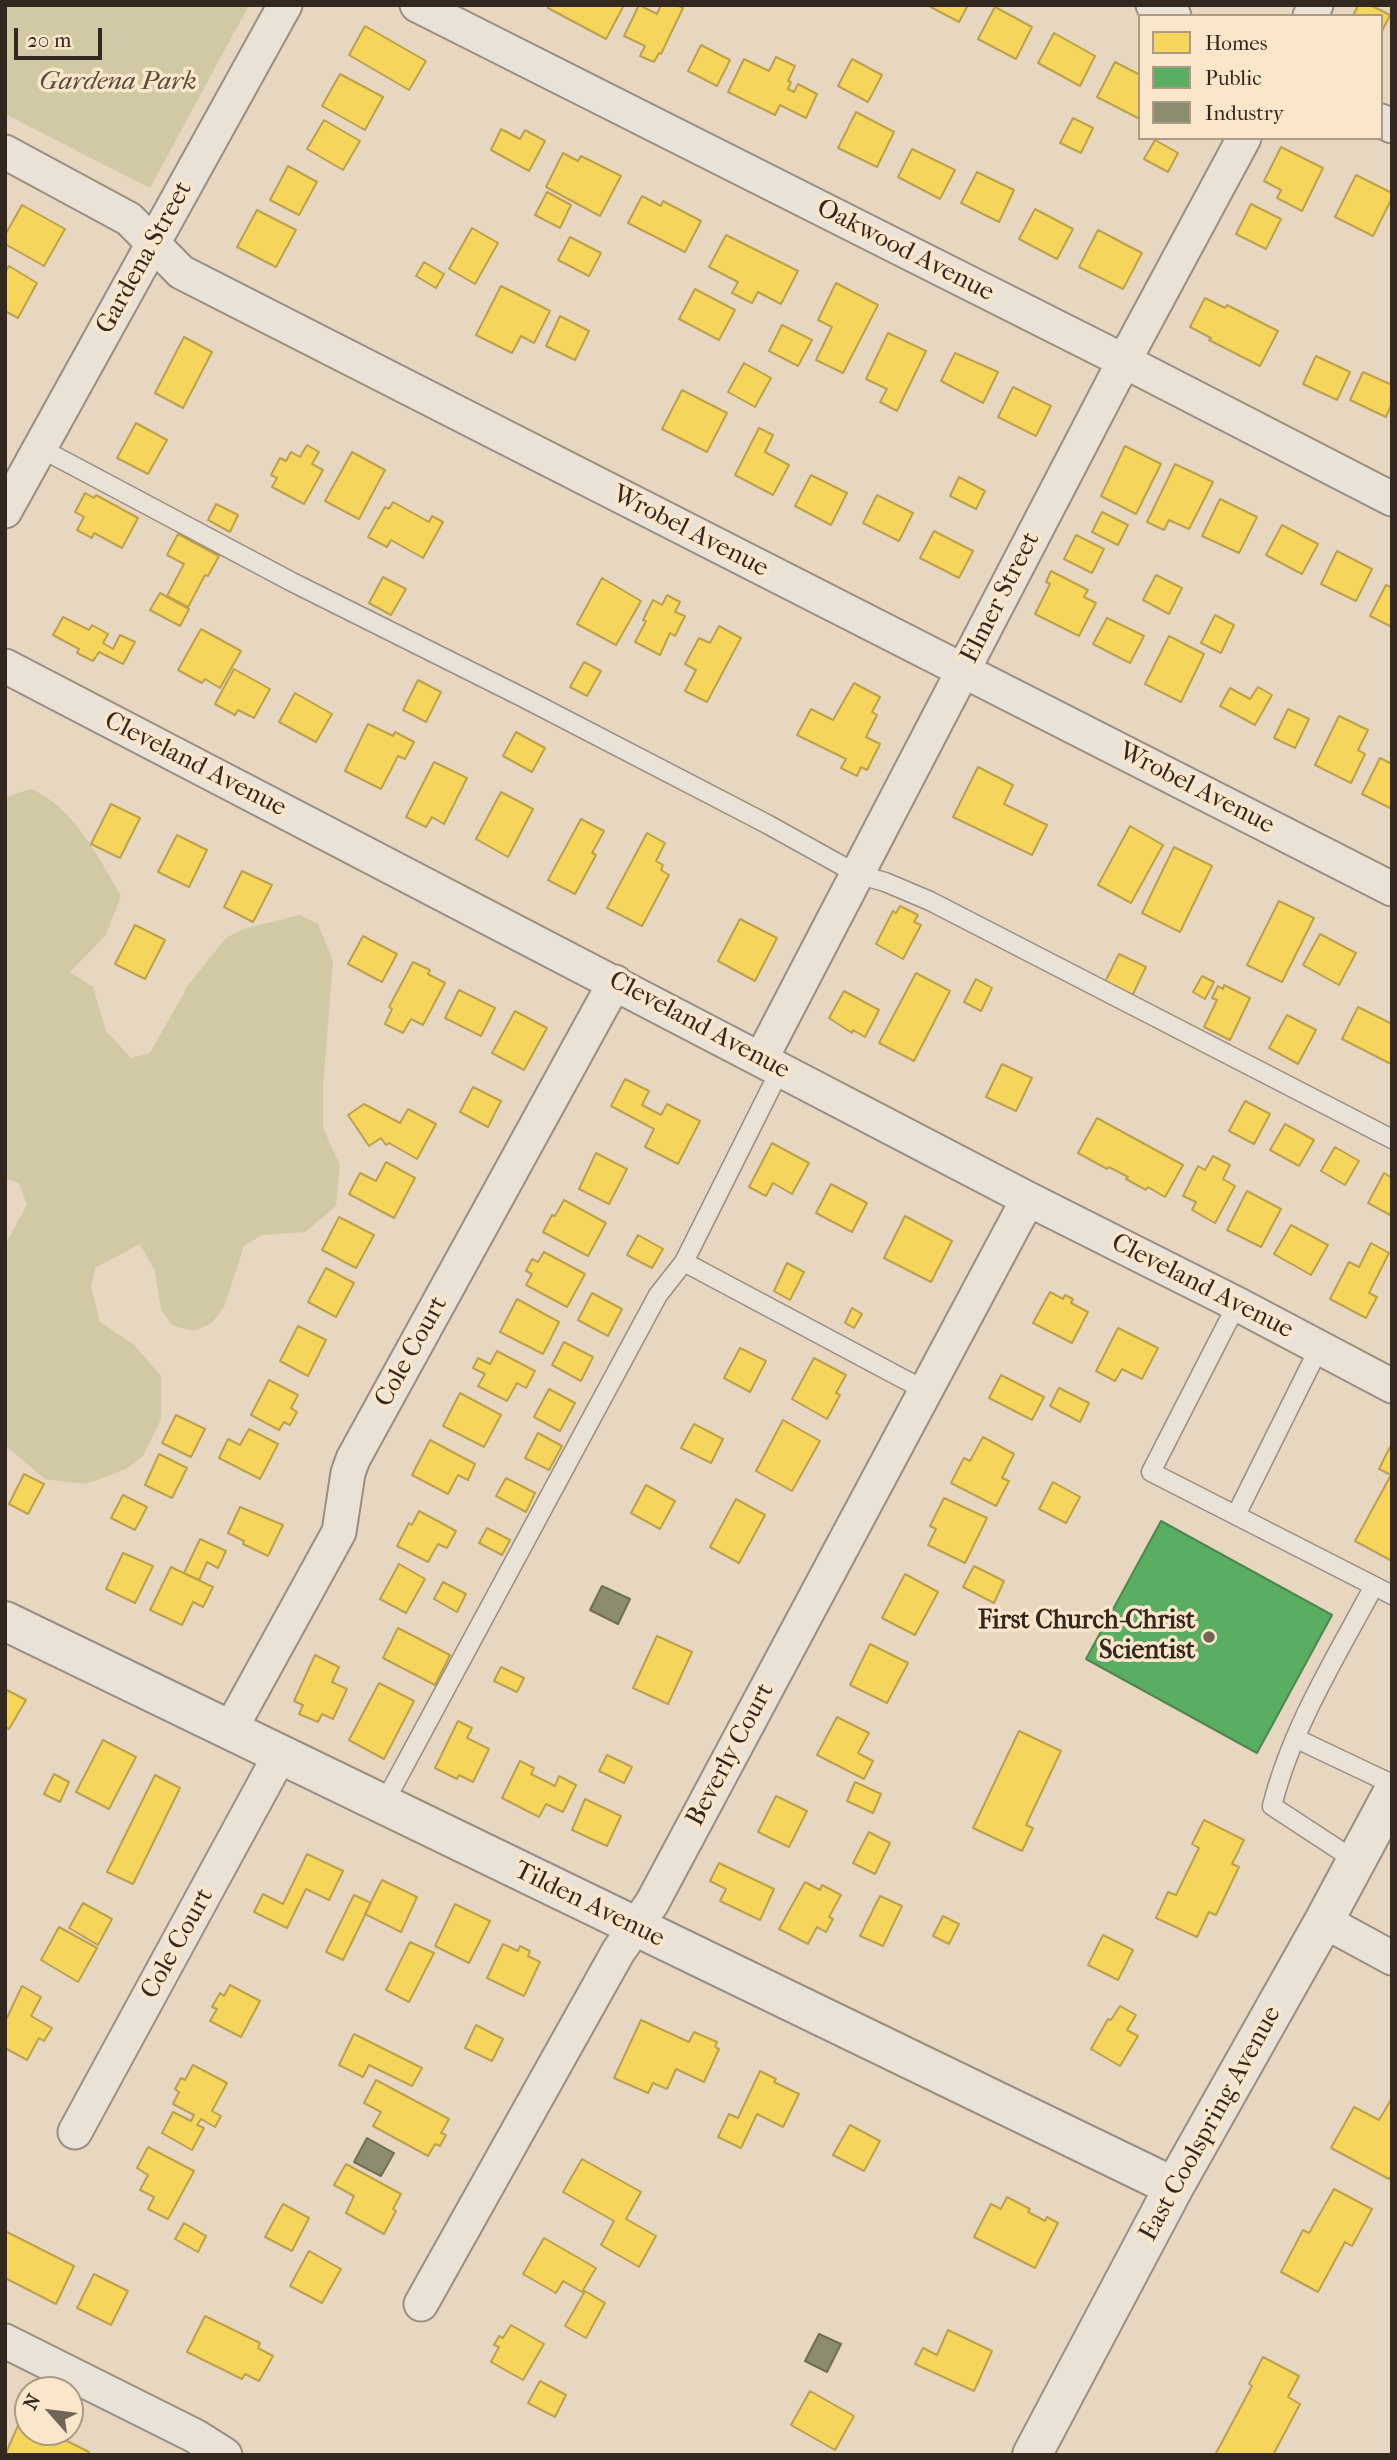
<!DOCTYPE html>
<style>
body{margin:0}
#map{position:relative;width:1397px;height:2460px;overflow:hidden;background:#e7d6c0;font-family:"IM FELL French Canon",serif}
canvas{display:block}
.frame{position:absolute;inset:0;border:7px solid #33281f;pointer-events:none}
.legend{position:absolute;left:1138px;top:14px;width:245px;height:126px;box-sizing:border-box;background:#fae6cb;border:2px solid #aa9a86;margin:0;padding:9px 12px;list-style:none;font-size:21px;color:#33281f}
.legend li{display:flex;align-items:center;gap:14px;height:35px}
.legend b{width:35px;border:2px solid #aa9a86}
.north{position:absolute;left:14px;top:2376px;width:70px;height:70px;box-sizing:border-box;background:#fae6cb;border:2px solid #aa9a86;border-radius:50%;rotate:298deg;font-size:19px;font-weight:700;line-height:28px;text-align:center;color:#33281f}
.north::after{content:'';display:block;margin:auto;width:24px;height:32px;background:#726557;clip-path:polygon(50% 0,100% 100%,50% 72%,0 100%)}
.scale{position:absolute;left:14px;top:28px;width:88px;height:32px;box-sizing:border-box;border:4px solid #33281f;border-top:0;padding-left:9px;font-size:21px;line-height:24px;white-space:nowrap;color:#33281f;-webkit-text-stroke:5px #fae6cb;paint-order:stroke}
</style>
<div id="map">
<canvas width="1397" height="2460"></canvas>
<div class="frame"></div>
<ul class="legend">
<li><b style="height:19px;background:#f6d55c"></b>Homes</li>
<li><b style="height:19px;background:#5aae61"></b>Public</li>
<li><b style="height:19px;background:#8c8c6e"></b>Industry</li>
</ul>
<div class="north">N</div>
<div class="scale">20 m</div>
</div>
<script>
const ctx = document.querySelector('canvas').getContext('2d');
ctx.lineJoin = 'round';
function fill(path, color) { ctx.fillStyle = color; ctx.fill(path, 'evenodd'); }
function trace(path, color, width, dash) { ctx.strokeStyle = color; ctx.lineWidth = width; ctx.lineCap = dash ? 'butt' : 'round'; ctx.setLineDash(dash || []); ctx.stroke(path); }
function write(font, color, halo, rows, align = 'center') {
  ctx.font = font + ' "IM FELL French Canon",serif'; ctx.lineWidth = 7; ctx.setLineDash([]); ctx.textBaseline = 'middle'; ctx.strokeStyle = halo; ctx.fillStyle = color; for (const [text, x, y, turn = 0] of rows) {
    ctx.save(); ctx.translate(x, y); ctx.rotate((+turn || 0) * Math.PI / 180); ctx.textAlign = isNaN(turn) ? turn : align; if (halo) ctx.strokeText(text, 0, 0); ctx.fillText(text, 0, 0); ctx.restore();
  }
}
const green = new Path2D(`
 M5,5H249L150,188L5,114Z
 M31,789C74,807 98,857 121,896L106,935L70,972L93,987L106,1031L131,1058L150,1053L189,984L226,938L243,929L300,915L318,924L333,961L323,1087V1128L340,1165L336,1206L305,1232L262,1235L244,1246L224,1307L212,1323L193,1331L172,1325L161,1310L155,1271L140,1244L95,1268L91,1287L100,1322L134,1345L161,1376V1419L143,1456L126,1469L86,1484L45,1479L5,1445V1245L27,1205L19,1183L5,1178V797Z`);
const homes = new Path2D(`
 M549,5H624L606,39L548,8Z
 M639,5L657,14L661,5H677L683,8L661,54L659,53L654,62L640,56L645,46L624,36Z
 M927,5H968L959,22Z
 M1358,5H1370L1390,15L1381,33V16H1353Z
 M995,7L1032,27L1016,59L978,39Z
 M365,26L426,61L409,90L349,55Z
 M1054,33L1095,56L1080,86L1038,63Z
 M701,45L730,60L717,86L688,71Z
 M776,57L795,66L788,81L791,82L788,89L794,92L798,84L817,94L806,118L780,105L775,115L728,92L744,59L769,71Z
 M852,59L882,75L868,102L838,86Z
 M1115,62L1140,75V114L1138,118L1097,97Z
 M340,74L383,97L365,130L322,106Z
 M856,112L894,132L877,167L838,148Z
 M1073,118L1093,128L1081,153L1060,143Z
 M324,120L360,141L343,170L307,149Z
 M501,129L520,139L525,130L545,141L529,171L491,150Z
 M1155,140L1178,153L1168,172L1144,159Z
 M1281,147L1323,168L1302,211L1277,198L1281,190L1264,181Z
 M912,149L955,170L940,199L898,177Z
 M563,153L578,161L581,156L621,176L600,216L546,187Z
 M288,166L317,182L299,215L270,200Z
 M977,172L1014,190L999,222L961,203Z
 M1356,175L1392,193V198L1373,236L1335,217Z
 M547,192L571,205L560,228L535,215Z
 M642,196L661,206L663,201L701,221L685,252L628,223Z
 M1251,204L1281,219L1266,249L1236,234Z
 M22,205L65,229L44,266L5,244V235Z
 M1035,209L1073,229L1057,259L1019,239Z
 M257,210L296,230L276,267L237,247Z
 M472,228L498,243L475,284L449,269Z
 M1098,230L1142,253L1123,289L1079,267Z
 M726,235L798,271L781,304L758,292L752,303L732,293L738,282L709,267Z
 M570,237L601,253L589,276L558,260Z
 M424,262L444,274L436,288L416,276Z
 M9,266L37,283L18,318L5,311V272Z
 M836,283L878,305L843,373L816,360L832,327L818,320Z
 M501,286L550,311L534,343L521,336L512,353L476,335Z
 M695,289L735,310L719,340L679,319Z
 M1205,298L1225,308L1227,305L1278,331L1260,366L1209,340L1211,338L1190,327Z
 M560,316L589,331L575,360L546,346Z
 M782,325L812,340L798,366L769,351Z
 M888,333L926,351L897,411L880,402L887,389L866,379Z
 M184,337L212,352L183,408L155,393Z
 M955,353L998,372L983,403L941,381Z
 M1316,356L1350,372L1337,400L1303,384Z
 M744,363L771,378L755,407L728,392Z
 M1363,372L1392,385V403L1386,417L1350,400Z
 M1013,387L1051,406L1036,436L998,417Z
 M682,390L727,413L707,452L662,429Z
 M136,423L167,440L148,474L117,458Z
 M759,428L773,435L765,452L789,465L773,495L735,475Z
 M307,445L319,452L312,464L323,470L304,504L272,487L277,478L271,475L280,458L286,461L291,452L300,457Z
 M1125,446L1161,464L1136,514L1101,496Z
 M352,452L385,470L359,519L325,501Z
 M1175,464L1213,482L1189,529L1169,520L1164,530L1147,522Z
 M811,475L847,493L831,525L795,506Z
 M959,477L985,491L976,509L950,496Z
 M85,493L94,498L96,495L138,518L122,548L94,533L92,538L77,530L84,517L75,512Z
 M877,495L913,513L899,541L863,523Z
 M1220,499L1257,517L1239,553L1202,536Z
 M393,502L429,522L432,516L443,522L423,558L391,540L387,547L368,537L385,507L389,509Z
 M216,504L238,515L230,532L208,520Z
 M1102,512L1128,525L1118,545L1092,532Z
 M1282,525L1318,544L1302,574L1266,555Z
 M934,531L973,551L959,578L920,558Z
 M178,534L219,556L208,576L205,575L188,607L167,596L184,564L167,555Z
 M1076,535L1104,549L1092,573L1064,559Z
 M1337,551L1372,569L1356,601L1321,584Z
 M1051,571L1088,590L1084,597L1096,603L1079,636L1035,614L1050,584L1046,582Z
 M1156,575L1182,588L1169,614L1143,600Z
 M383,577L406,589L391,615L369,603Z
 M602,578L641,601L616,645L577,624Z
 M1386,585L1392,588V627L1370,616Z
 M160,593L189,609L180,626L150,610Z
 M667,595L680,602L675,612L685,616L675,636L670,633L660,655L635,642L646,621L643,620L653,600L662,605Z
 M1215,615L1234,625L1221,653L1201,643Z
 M63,617L89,630L92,625L108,634L103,643L113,649L120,635L135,642L123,664L99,652L93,661L77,653L79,649L53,635Z
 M1107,618L1144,636L1130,663L1093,644Z
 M719,626L741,638L707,702L685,691L696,670L685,664L699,638L710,643Z
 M201,629L241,651L220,688L205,679L202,683L178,670Z
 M1169,636L1204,654L1181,702L1145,684Z
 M584,662L601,671L587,696L570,687Z
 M234,669L270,689L254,718L238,710L235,715L215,704Z
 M418,680L441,692L426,722L403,710Z
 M854,683L880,697L872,712L877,715L866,737L880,744L867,770L861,767L857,776L841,768L846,759L797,735L811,709L833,720Z
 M1258,687L1272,695L1255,725L1220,706L1230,688L1250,699Z
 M295,693L332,714L316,742L279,722Z
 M1288,709L1309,719L1295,748L1274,738Z
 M1339,716L1368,730L1358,750L1365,754L1351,783L1315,765Z
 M368,724L393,736L395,732L414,742L405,759L398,756L381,789L345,771Z
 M516,732L545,748L532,772L503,756Z
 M1380,758L1392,764V809L1362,794Z
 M434,762L467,778L444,824L432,817L426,827L406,817Z
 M978,767L1013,785L1004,804L1047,825L1032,855L953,817Z
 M501,792L533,809L508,857L476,839Z
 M111,804L140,818L120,858L91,844Z
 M581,819L604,831L592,853L596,855L575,894L548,880Z
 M1130,826L1163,845L1131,903L1098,885Z
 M647,833L665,843L656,861L663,865L661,870L669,875L642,926L607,908Z
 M177,835L207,850L189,887L158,872Z
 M1174,847L1212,866L1180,932L1142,913Z
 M242,871L272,885L253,922L224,907Z
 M1279,901L1314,918L1282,982L1247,965Z
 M900,906L918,915L914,922L921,925L903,959L876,944L893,911L896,913Z
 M740,919L777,938L755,981L718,961Z
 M135,925L165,940L145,979L115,964Z
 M1320,934L1356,953L1339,985L1303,965Z
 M363,936L397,954L382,982L348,964Z
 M1119,954L1146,967L1132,996L1105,982Z
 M413,962L430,970L428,974L445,983L423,1025L411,1019L403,1033L385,1024L392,1009L389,1007Z
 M916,973L950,991L914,1061L879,1043Z
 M1202,976L1214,982L1205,999L1193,992Z
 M976,979L992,988L981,1011L964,1002Z
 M1224,985L1250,998L1230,1040L1204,1027L1217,1000L1212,998L1218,986L1223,989Z
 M459,990L495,1008L481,1036L445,1018Z
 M844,991L879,1010L865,1037L853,1030L852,1033L829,1018Z
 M1358,1007L1392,1024L1391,1064L1342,1039Z
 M515,1011L547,1028L524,1070L492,1053Z
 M1287,1015L1316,1030L1298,1064L1269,1048Z
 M1002,1064L1032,1078L1016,1111L986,1097Z
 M625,1079L649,1091L642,1105L661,1115L667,1104L700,1121L678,1164L645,1147L654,1129L611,1106Z
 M473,1087L501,1101L488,1127L460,1112Z
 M1245,1101L1270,1114L1254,1144L1229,1131Z
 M364,1104L400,1123L408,1109L436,1124L417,1159L389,1143L386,1145L381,1138L369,1146L348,1115Z
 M1097,1118L1183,1165L1165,1197L1148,1187L1146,1190L1126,1179L1128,1177L1109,1167L1107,1169L1078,1153Z
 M1285,1124L1314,1140L1299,1166L1270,1150Z
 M772,1143L809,1163L792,1194L773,1183L766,1196L749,1187Z
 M1335,1147L1359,1161L1345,1185L1321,1171Z
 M596,1153L627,1169L609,1204L579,1189Z
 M1213,1156L1230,1165L1223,1179L1235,1186L1215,1223L1192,1210L1196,1202L1183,1196L1198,1166L1205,1170Z
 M386,1162L415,1178L394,1218L349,1194L360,1173L376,1181Z
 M1384,1173L1392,1178V1216L1368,1203Z
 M831,1184L867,1203L852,1232L816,1213Z
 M1247,1191L1281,1209L1261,1247L1227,1230Z
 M564,1200L606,1223L588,1256L543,1232L552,1215L555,1216Z
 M905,1216L952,1241L931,1282L884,1258Z
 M339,1217L374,1235L356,1268L322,1250Z
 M1291,1225L1328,1245L1311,1275L1274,1254Z
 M638,1235L663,1249L652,1268L627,1255Z
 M1371,1243L1389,1253L1369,1293L1377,1297L1366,1318L1330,1299L1349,1262L1359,1267Z
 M544,1252L585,1274L567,1307L526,1285L532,1274L526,1271L532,1259L538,1262Z
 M787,1263L804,1272L790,1300L774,1291Z
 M326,1268L354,1283L336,1317L308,1302Z
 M1050,1292L1063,1299L1065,1295L1073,1299L1071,1303L1088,1312L1072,1343L1033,1323Z
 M592,1293L622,1309L608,1336L578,1320Z
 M517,1299L559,1322L543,1354L500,1332Z
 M852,1308L862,1314L854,1328L845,1323Z
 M298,1326L326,1340L308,1376L280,1361Z
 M1118,1328L1158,1348L1142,1379L1122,1369L1115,1381L1096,1371Z
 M564,1342L593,1357L581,1381L552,1365Z
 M740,1348L766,1361L750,1392L724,1378Z
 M497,1351L535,1371L526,1388L517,1383L507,1401L478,1386L485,1374L473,1368L478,1358L490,1364Z
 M814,1358L846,1375L836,1393L840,1395L827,1419L792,1399Z
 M1001,1375L1044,1397L1032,1420L989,1398Z
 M269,1380L298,1395L291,1408L297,1412L290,1425L284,1422L279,1430L251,1415Z
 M1059,1388L1089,1403L1080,1422L1050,1406Z
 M549,1389L575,1403L560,1431L534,1417Z
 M460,1393L501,1415L484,1447L443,1426Z
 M176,1415L205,1429L191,1457L162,1443Z
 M783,1420L820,1441L792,1491L756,1471Z
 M694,1424L723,1439L711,1463L681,1448Z
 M249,1429L278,1444L260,1479L219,1458L228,1439L240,1445Z
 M538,1433L562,1446L549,1470L525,1458Z
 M983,1437L1014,1454L1002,1478L1009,1481L996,1506L951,1483L964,1458L970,1461Z
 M430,1440L475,1464L468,1480L458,1475L448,1494L412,1475Z
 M1390,1447L1392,1448V1561L1355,1541L1391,1475L1379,1469Z
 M159,1454L187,1468L172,1498L145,1485Z
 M24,1474L44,1484L28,1514L9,1504Z
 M506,1478L535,1493L526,1512L496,1496Z
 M1053,1482L1080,1497L1066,1523L1039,1509Z
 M646,1485L675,1501L660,1529L631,1513Z
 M123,1495L147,1507L135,1530L111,1518Z
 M944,1498L987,1518L965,1563L928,1545L936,1529L930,1526Z
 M736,1499L765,1515L739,1563L710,1547Z
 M240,1507L283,1525L268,1556L243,1544L244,1541L228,1533Z
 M419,1511L456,1531L447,1548L438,1544L428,1562L397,1546L409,1523L412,1525Z
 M487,1528L510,1540L502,1555L479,1543Z
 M200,1539L226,1551L218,1568L207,1562L199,1580L184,1573Z
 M123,1553L153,1566L135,1603L106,1589Z
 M399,1564L425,1579L406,1613L380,1599Z
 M974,1566L1004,1581L994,1603L963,1587Z
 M171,1567L213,1587L203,1607L193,1602L182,1625L150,1610Z
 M905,1574L938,1592L915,1635L882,1618Z
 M443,1582L466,1594L457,1612L434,1599Z
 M398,1628L450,1655L435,1685L383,1658Z
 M657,1636L692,1652L668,1704L633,1688Z
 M870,1644L908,1663L887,1703L850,1685Z
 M315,1655L339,1667L332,1682L347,1689L333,1719L322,1714L318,1722L299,1714L303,1705L294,1701Z
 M501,1667L524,1678L517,1692L494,1681Z
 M379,1683L414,1701L384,1759L349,1740Z
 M5,1689L26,1700L9,1729L5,1727Z
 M837,1717L869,1733L858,1753L873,1761L864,1779L817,1755Z
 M458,1721L472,1728L467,1738L489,1749L473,1782L459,1775L457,1779L435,1768Z
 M1019,1731L1061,1751L1026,1825L1033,1828L1022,1851L973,1828Z
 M103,1740L136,1757L109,1809L76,1792Z
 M607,1755L632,1767L624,1783L599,1771Z
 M520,1761L534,1768L531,1774L555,1786L559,1776L576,1785L563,1812L546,1804L539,1817L502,1798Z
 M54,1774L69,1782L60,1802L44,1794Z
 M155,1775L180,1788L133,1884L107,1872Z
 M855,1782L881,1794L873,1813L847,1801Z
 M776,1796L807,1811L789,1847L758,1832Z
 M585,1799L621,1816L607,1846L572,1830Z
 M1204,1820L1244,1840L1232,1864L1239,1867L1216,1915L1209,1912L1197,1937L1156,1918L1168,1892L1176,1895L1199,1848L1192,1844Z
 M869,1832L890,1843L875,1874L853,1863Z
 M307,1854L343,1871L329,1900L306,1889L287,1928L254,1912L263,1894L283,1904Z
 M719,1863L774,1889L760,1920L720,1901L726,1889L710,1881Z
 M382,1880L417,1897L401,1932L365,1914Z
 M805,1882L820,1890L822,1885L841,1895L829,1917L833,1919L826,1932L817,1927L808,1944L779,1929Z
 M354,1895L371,1903L343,1960L326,1952Z
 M880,1896L902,1906L883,1946L860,1936Z
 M83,1903L112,1919L98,1945L69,1928Z
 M455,1904L490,1921L469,1963L435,1946Z
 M943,1916L959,1924L949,1944L933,1936Z
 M59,1927L97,1948L78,1982L41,1960Z
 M1103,1935L1133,1950L1118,1980L1088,1965Z
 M410,1942L434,1953L409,2002L386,1990Z
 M503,1944L518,1951L520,1946L530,1951L528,1956L540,1962L524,1996L487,1978Z
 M230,1985L260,2001L241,2037L210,2021L217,2009L212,2007L220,1993L224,1996Z
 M22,1986L41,1997L31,2016L52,2028L44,2041L39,2038L27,2060L5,2048V2022Z
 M1120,2006L1136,2015L1127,2030L1138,2036L1120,2066L1091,2049L1108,2019L1111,2020Z
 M641,2020L689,2042L694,2032L717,2042L715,2047L719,2049L704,2082L676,2069L667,2089L653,2083L648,2093L614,2078Z
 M476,2025L503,2039L492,2061L465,2048Z
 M354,2034L422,2068L412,2086L369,2065L363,2077L339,2065Z
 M193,2065L227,2083L212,2111L221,2116L215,2127L201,2119L197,2125L204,2128L192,2150L162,2133L173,2112L191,2121L194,2115L173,2104L179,2092L175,2089L181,2078L185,2080Z
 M760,2071L776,2079L774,2082L799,2094L783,2127L757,2114L741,2148L718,2137L729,2114L738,2118Z
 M376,2080L449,2119L441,2133L446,2135L440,2146L435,2144L428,2156L373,2126L381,2112L364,2103Z
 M1392,2098V2174L1389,2179L1331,2148L1354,2107L1379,2120Z
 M850,2125L880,2141L864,2171L833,2155Z
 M148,2147L194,2171L168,2219L148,2209L154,2197L140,2190L148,2175L137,2168Z
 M582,2159L641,2192L626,2219L656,2236L639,2267L601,2245L614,2221L563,2192Z
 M346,2164L401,2194L393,2209L396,2211L384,2234L346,2213L354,2196L334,2185Z
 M1334,2189L1372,2209L1352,2246L1345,2242L1318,2292L1281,2272L1303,2230L1309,2233Z
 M1007,2197L1030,2209L1028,2212L1045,2221L1047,2217L1058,2223L1035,2268L974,2237L991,2204L1001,2209Z
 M283,2204L309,2218L292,2251L265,2237Z
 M184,2223L206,2236L198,2252L175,2239Z
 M5,2231L74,2266L56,2304L5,2278Z
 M544,2238L596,2268L582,2292L563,2281L556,2293L523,2274Z
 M309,2251L341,2269L322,2303L290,2286Z
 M94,2274L128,2291L111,2325L77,2308Z
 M585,2291L605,2303L586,2338L565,2326Z
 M205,2316L260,2343L258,2348L273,2356L259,2381L245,2374L242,2379L187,2352Z
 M511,2325L544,2344L523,2380L491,2362L499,2347L494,2345L499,2336L503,2338Z
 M948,2330L992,2351L974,2391L915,2364L923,2348L937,2355Z
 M1263,2357L1299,2376L1288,2397L1300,2404L1273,2455H1215L1252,2386L1249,2384Z
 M540,2381L566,2395L555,2417L528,2403Z
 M810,2391L854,2416L835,2450L791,2425Z
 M21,2419L28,2422V2432H49L89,2452L87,2455H5Z`);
const public = new Path2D(`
 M1161,1521L1332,1615L1257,1753L1086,1659Z`);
const industry = new Path2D(`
 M602,1586L630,1599L618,1624L590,1610Z
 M367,2138L394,2153L381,2176L354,2162Z
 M819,2334L841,2344L827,2372L805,2361Z`);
const service = new Path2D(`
 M40,448L292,582L524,698L767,824L857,874L885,882L930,901L1392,1139
 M781,1068L684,1262L926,1391
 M1237,1304L1151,1472L1392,1595
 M1236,1515L1319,1348
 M1295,1738L1392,1784
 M383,1805L658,1295L684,1262
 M1356,1861L1272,1806C1292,1727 1336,1657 1374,1586`);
const minor = new Path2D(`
 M417,5L1124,361L1392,499
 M1153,5L1174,16
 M1310,16L1316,5
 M1381,121L1392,126
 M5,152L129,219L181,272L1392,889
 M5,511L285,5
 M5,666L1028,1199L1237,1304L1392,1386
 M761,1059L1124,361L1244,138
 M230,1730L339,1532L348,1473L353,1459L615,982
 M1324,1921L1392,1958
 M75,2132L280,1755
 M421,2304L618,1952L652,1903L1028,1199
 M5,2341L195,2436L225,2455`);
const tertiary = new Path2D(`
 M5,1621L1174,2187
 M1032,2455L1174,2187L1324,1921L1392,1794`);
const markers = [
 [1209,1637,7,"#726557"]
];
const parkNames = [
 ["Gardena Park",118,83]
];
const streetNames = [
 ["Oakwood Avenue",905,251,27],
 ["Gardena Street",145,258,-61],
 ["Wrobel Avenue",690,532,27],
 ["Elmer Street",1001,598,-63],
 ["Cleveland Avenue",195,765,27],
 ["Wrobel Avenue",1196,789,27],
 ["Cleveland Avenue",699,1026,28],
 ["Cleveland Avenue",1202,1287,27],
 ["Cole Court",412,1352,-61],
 ["Beverly Court",731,1755,-62],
 ["Tilden Avenue",589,1905,26],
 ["Cole Court",178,1944,-61],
 ["East Coolspring Avenue",1211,2124,-61]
];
const poiNames = [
 ["First Church-Christ",1195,1622],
 ["Scientist",1195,1652]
];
fill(green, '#d0c9a3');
fill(homes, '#f6d55c');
trace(homes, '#bca14a', 2);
fill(public, '#5aae61');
trace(public, '#4e864d', 2);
fill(industry, '#8c8c6e');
trace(industry, '#716e56', 2);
trace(service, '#998e81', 21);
trace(minor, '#998e81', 37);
trace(tertiary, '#998e81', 42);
trace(service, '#eae2d6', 18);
trace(minor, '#eae2d6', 33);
trace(tertiary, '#eae2d6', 38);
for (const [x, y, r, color] of markers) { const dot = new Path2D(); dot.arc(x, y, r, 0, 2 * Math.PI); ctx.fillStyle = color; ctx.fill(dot); trace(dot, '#fae6cb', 2.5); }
write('italic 26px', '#564e3a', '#fae6cb', parkNames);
write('26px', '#33281f', '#fae6cb', streetNames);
write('bold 26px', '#33281f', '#fae6cb', poiNames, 'right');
</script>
